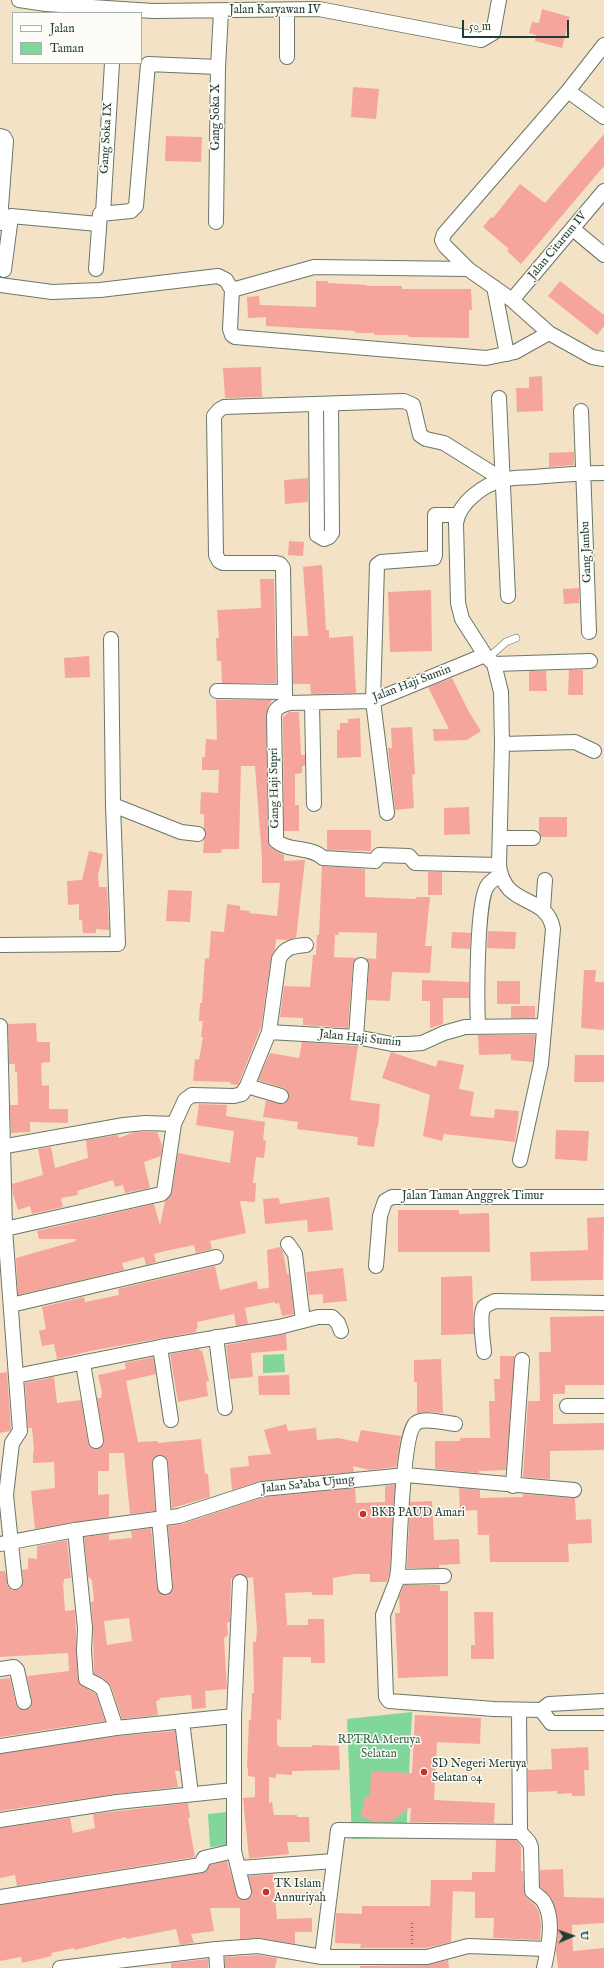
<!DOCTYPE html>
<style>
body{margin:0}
#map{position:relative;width:604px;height:1968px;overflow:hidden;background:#f3e2c6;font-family:"IM FELL English",serif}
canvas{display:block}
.legend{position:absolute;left:12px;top:12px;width:130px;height:52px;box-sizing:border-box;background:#fdfcf7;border:1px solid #a4b0a9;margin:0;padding:5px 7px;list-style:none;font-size:12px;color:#1f3d34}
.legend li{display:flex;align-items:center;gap:8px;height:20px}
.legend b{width:20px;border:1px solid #a4b0a9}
.north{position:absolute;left:552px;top:1916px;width:40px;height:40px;-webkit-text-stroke:3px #fdfcf7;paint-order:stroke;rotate:88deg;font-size:11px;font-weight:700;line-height:16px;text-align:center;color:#1f3d34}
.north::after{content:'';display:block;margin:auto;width:14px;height:18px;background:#1f3d34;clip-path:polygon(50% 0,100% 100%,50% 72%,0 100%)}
.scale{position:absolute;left:462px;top:20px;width:107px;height:18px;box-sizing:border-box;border:2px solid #1f3d34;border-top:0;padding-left:5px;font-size:12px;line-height:14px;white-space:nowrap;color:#1f3d34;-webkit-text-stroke:3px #fdfcf7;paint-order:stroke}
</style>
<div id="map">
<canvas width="604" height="1968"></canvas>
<ul class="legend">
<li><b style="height:5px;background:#fff"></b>Jalan</li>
<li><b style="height:11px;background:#81d79b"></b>Taman</li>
</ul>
<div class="north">U</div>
<div class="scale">50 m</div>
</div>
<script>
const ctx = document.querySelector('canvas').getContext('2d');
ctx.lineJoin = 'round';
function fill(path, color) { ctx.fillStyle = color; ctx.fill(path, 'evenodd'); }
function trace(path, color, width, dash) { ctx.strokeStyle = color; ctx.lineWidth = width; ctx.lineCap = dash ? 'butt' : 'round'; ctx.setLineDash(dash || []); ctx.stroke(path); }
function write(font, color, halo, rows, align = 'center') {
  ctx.font = font + ' "IM FELL English",serif'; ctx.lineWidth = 3; ctx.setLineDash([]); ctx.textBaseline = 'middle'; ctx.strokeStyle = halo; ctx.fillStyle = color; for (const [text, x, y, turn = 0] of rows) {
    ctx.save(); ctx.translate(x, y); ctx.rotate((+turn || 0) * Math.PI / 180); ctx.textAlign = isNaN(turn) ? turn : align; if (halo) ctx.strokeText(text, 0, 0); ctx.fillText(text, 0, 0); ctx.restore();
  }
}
const green = new Path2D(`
 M284,1354L285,1372L263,1373V1355Z
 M412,1712L406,1838L352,1839L347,1719Z
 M227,1812L229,1845L210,1847L208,1814Z`);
const building = new Path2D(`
 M542,9L570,17L562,48L535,41L536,35L529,33L532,22L539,23Z
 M353,87L379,89L376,119L351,117Z
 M604,134V166L521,264L507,251L509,249L483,227L491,217L493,218L520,184L545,203Z
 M166,136L202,137L201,162L165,161Z
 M316,281H328V283L367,285V286H402V289H471L472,310H469V338L409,337L408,335H374V333H356L355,331L266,326V317L248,318L247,297L259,296L260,305L316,307Z
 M560,281L604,315V326L597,335L548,296Z
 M261,367L262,397L225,398L223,368Z
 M542,376L543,411L517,412L516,388H529V377Z
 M574,452V465L549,467V453Z
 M308,478V502L285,504L284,480Z
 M289,541L304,542L303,556L288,555Z
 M322,565L326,630H329V638L353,636L356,693L311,694L310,684H293V636H308L303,567Z
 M260,579H274L276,683H222L221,661H217L216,638H219L217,610L261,608Z
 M579,588V603L564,604L563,589Z
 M431,590L432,651L390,652L388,592Z
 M89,656L90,677L65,678L64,658Z
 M569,670H583V695H568Z
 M529,671H546L547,691H529Z
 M452,678L469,712L481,731L467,740L434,741L433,729H449L428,687Z
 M216,700H272L268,707L266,716L268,841L271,848L284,855V861L305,860L296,938L287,940L276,939L275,950L271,958L261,1027L238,1085L230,1084L231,1082L193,1081L195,1059L199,1060L203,1037H201L203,1021H199L200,1003H202L205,958L209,959L211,931L224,932L227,904L240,906V910L250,911L249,913L277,916L280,883H262V858L255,766H241L239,849H222L221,853H203L204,840L206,835L204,828V814H200L201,792L218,793L219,770H202V757H205L206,739L217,740Z
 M289,712H299L301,755H305V766H302V773L295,774V805H299V831H284L283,717Z
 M360,718L361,757L337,758V730H340V723H348V719Z
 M412,727L415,774L412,775L414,808L395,810L388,748H392L391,728Z
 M469,807L470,834L444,835V808Z
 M539,817H567V837H541L539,832Z
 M327,830H371V851L327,850Z
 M89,851L103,854L98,875L99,887H107L109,930L96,929V933H83L82,920H79V904L68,905L67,881L82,880Z
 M322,866L365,869V897L416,899V897H430L425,946H432L430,973L392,972L390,1001L367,1000L369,966L366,958L376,959L377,933L339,932L338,935H335L334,957L357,958L353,964L348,1028L303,1025V1018L280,1017L284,986L310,987L313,955H316L317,935H319Z
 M428,872H442V895H428Z
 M168,890L192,891L190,922L166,921Z
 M488,931L516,932L515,949L487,948Z
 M452,932L471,933L470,949L451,948Z
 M584,970H596L595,982H604V1030L581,1028Z
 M422,980L469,982V998H443V1024L430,1028V1001H422Z
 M497,981H520V1004H497Z
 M511,1006H535V1018H511Z
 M36,1023L37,1042H50V1062L41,1063L42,1086L49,1085V1109H68V1123L30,1122V1132L11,1133L10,1105H18L17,1072H15V1064H9L8,1024Z
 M478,1035H535L533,1062L511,1060V1054L479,1055Z
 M302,1042L358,1046L350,1100L380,1104L378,1127H377L374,1147L357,1145L358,1137L297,1129L298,1122L263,1117L266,1100L283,1104L289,1098L287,1090L284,1088L258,1080L270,1053L299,1058Z
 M391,1052L436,1067L438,1060L464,1065L459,1089L474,1092L470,1116L494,1118L495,1109L519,1111L515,1142L444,1134L442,1141L423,1136L430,1095L382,1078Z
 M575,1055H604V1082H574Z
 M199,1104L227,1105L226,1116L265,1122L263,1140L266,1141L264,1158L256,1157L253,1183H256L255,1202L240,1201L246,1233L210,1241L212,1249L196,1253L194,1245L165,1251L154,1254L156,1262L146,1265L144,1257L122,1263L124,1270L18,1295L16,1258L76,1241V1239H39L37,1231L154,1204L160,1225L165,1201L172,1192L178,1153L230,1163L234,1131L196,1125Z
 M556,1130L589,1131L587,1161L555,1159Z
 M135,1132H157L162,1145L161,1156L144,1162L150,1188L125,1193L123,1185L115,1187L113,1180L77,1191L78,1195L61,1198L63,1207L32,1214L30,1206L18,1210L13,1194L12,1184L43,1175L38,1149L51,1147L55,1168L88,1158L86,1140L118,1135L119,1138Z
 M329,1197L333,1230L308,1232L307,1220L265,1224L263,1199L279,1198L280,1204Z
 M398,1210H459V1214L489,1213L490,1252H398Z
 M604,1217L603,1280L531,1281L530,1252L588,1250L587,1218Z
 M280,1247L283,1252L287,1274H289L294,1314L282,1316L279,1303L275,1304V1302L245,1308L248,1324L236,1326L234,1314L197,1322L198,1328L196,1329V1332L90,1351L57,1359L54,1344L42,1346L39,1331L46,1329L42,1307L84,1297L85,1302L119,1295L118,1289L215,1266L220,1290L257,1281L258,1289L269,1288L267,1250Z
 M343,1268L347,1301L323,1303V1294L309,1295L306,1272Z
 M472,1276L474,1334L441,1335V1277Z
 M604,1316V1385H565V1394H553V1424L604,1423V1450L550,1451V1479L523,1477L528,1401H540L539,1352H551L550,1317Z
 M286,1334L287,1350L251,1353L253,1377L230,1379L226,1345Z
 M199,1349L200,1351L202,1350L209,1381L206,1382L208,1396L178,1402L170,1354Z
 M500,1356H515L506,1470L479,1471V1473L435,1469V1441H460V1438H490L489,1401H495L494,1379H500Z
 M153,1357L156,1374L126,1381L138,1442L158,1441V1443L201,1439L205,1474H208L210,1497L172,1508L168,1462L164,1456L159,1455L153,1459L152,1464L155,1511L130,1514L124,1453H109V1471H98V1495L109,1494V1517L35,1529L31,1491L55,1488L54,1462L33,1463V1452L34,1451L32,1428H28L25,1383L54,1377L57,1403L81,1400L88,1443L93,1449H98L104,1444V1440L97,1398H101L102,1392L98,1375L126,1369L125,1363Z
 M441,1359L443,1413L430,1412L417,1413V1382H414V1360Z
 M7,1372L11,1429L10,1431L0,1433V1373Z
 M289,1375L290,1395H259L258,1376Z
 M286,1424L288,1431L316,1428L317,1440L338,1438L358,1442L361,1430L401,1436L396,1467L370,1470L353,1466L354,1472L261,1481L232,1490L230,1468L249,1466L248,1456L271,1454L264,1430Z
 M395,1485L390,1570L387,1582H370V1574H355L333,1578V1595H312V1592L285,1593L287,1625H308V1619H324L325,1663H311V1657H283L281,1720L277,1719V1745H279V1747H312V1745L339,1746L340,1770L292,1771V1775L276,1774V1778L269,1777V1803L272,1802L274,1815H297V1817H309L310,1842H287L289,1854L245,1859L249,1858L243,1798L255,1797V1777L248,1776V1769L247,1768L249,1720H251L252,1693H254L253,1642H256L257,1630L253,1577L247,1578L240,1574L231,1579L230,1622L227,1623L228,1635L224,1638L227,1689L205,1691L206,1708L192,1709L191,1695L159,1698L160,1700L156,1701L158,1715L122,1719L111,1686L103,1678L94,1674L93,1627L91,1602L94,1601L92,1580L88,1577L84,1537L109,1534V1540L132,1538L131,1531L151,1528L157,1588L161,1594L166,1595L172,1591L173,1586L168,1526L182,1524L264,1497L355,1488L356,1503L385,1502V1486ZM129,1618L132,1641L107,1645L104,1621Z
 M459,1488L480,1490V1498L523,1497V1494L575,1498L576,1520L591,1519L592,1543L568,1544L569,1562H490L489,1535H478L477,1510L460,1511Z
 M432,1501L434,1540L459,1539L460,1564L439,1565V1568H407L410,1502Z
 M67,1540L71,1578L64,1579V1583H63L65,1611L75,1610L78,1680L82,1686L96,1694L105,1721L0,1737V1679L10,1678L16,1704L18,1708L25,1710L30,1708L32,1701L27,1676L69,1671L68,1653L0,1657V1571H5L8,1587L12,1590L20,1589L23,1582L22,1570L28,1569V1558L37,1559V1546Z
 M404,1585H440V1591H448V1676L398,1678L395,1613H400L399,1597Z
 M474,1612H493L494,1659H471V1645H475Z
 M415,1715L481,1718L480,1744L437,1742L434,1800L495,1803L494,1823L410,1822L411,1807L390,1822H374L361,1816L365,1797L370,1796L371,1771L412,1773Z
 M175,1731L180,1771H175L178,1787L116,1794L0,1811V1754L117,1736Z
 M588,1747L589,1770H584L585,1796H572V1793L557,1794V1791L528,1792V1770L552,1769L551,1749Z
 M188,1803L190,1818H188L195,1857L17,1886L15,1875L0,1878V1828L70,1818L73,1833L95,1828L93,1814Z
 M496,1840H516L521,1846V1871H523L524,1891L526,1897L536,1906L539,1912L541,1926L540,1940L493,1938L494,1918H475V1892L453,1891L451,1942L426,1948H360L361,1944L335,1943L336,1913L362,1914V1906H430L431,1880H472V1872H495Z
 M227,1861L238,1898L246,1900L252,1895L249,1876L273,1874L277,1919L312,1918V1932H295V1944L259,1938L240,1939V1908H210L214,1931L191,1934L194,1943L180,1945L176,1929L126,1939V1937L75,1950L74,1948L51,1953L52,1956L22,1963L21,1957L0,1961V1905L202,1873L206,1871L210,1865Z
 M563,1869L564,1897L604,1898V1923L572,1925L573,1951L604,1948V1968H558L556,1951L558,1935L557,1915L551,1898L540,1887V1870Z
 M258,1955L277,1958L275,1968H225V1957Z
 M208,1959V1968H171V1963Z
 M448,1960L449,1968H360V1966L427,1965Z`);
const path = new Path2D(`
 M412,1923V1945`);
const service = new Path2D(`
 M488,658L506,642L516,638`);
const minor = new Path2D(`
 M19,0L46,4L153,11L319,9L481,40L493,33L499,0
 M287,10V57
 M604,45L568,91L444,234L442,240L445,246L468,269L512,300L549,333L592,357L604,359
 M568,91L604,117
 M0,136L4,137L6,141L1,207L2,223L10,224L11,216L98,224
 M103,213L112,63
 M216,222L218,67L221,12
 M573,229L604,255
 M96,269L100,214L131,211L136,206L148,64L218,67
 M4,270L10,224
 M0,285L52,292L100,290L218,276L226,280L232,290L314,267L468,269
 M494,287L507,354
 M232,290L230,329L232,335L235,337L486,358L515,352L549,333
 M512,300L604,191
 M499,398L508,596
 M316,405L317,535L324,539L329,537L332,533L331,405
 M581,411L589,632
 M494,664L590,661
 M217,691L285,692
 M289,703L285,698V692L283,568L280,564L276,563H223L219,561L216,555L214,416L219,410L224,407L404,401L413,405L420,435L426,439L444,443L503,480
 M289,703C281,706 275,707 274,716L276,831V841C289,852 311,846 323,858L375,861L379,855L409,856L415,863L499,865
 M289,703L373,701L485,655
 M312,704L314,804
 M502,744L575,742L594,751
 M113,805L181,832L198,834
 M387,813L373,701L377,565L381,562L434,558L435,555V515H458
 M501,838H533
 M543,909L545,880
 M0,945L118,944L113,805L111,639
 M0,1026L5,1229L20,1431L12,1443L6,1495L15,1582
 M478,1026C477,1004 476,898 488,885C491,881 496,878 500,875
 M269,1032L356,1037L392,1044H409L422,1043L444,1033L465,1027L544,1026
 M356,1037L361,965
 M247,1086L281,1096
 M0,1147L124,1125L145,1123L174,1124
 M520,1160L541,1064L553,929C547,893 504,909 499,865L502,744L501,692L494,664L485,655L462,619L458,603L456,523C459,503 484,484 503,480C513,477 524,478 534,477C557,475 580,473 604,473
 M5,1229L161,1194L164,1191L174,1124L185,1100L192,1095L234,1096L242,1094L247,1086L269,1032L279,959C285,947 294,946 306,945
 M288,1244L295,1254L303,1321
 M376,1266L380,1216L385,1201L392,1197H604
 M11,1305L216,1257
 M216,1337L225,1408
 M160,1347L171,1420
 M484,1352C483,1342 479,1314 484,1307C487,1304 491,1303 495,1301L604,1303
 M83,1363L96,1441
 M16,1376L160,1347L279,1327L318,1317H332L338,1323L341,1331
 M567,1406H604
 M455,1424C445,1423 425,1417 416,1423C402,1433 400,1548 398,1571L396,1582L383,1615L386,1697L389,1701L494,1709L541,1710
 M160,1463L164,1518
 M513,1486L522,1360
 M159,1518L165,1587
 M75,1530L85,1628L84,1651L86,1679L98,1685L103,1689L116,1728
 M0,1544L75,1530L179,1516L262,1489L406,1475L574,1490
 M397,1577L444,1576
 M240,1582L234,1716V1851L244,1892
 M0,1669L14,1667L17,1670L24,1702
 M519,1710L520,1832L529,1842L531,1847L532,1891C536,1895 542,1898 544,1902C555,1920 548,1949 544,1968
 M541,1710L551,1723H604
 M541,1710L549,1704L604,1701
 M182,1721L191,1794
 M0,1746L116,1728L234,1716
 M0,1820L117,1802L234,1790
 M240,1868L334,1861
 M0,1897L201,1865L204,1858L234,1851
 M216,1949L217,1968
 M322,1957L338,1830L520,1832
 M60,1968L216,1949L258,1946L322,1957H427L468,1946L547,1949`);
const markers = [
 [363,1514,4,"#c8321e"],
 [424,1772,4,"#c8321e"],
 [266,1892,4,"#c8321e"]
];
const streetNames = [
 ["Jalan Karyawan IV",275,11],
 ["Gang Soka X",217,117,-90],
 ["Gang Soka IX",107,138,-87],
 ["Jalan Citarum IV",558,246,-50],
 ["Gang Jambu",587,552,-92],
 ["Jalan Haji Sumin",412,684,-21],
 ["Gang Haji Supri",275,788,-91],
 ["Jalan Haji Sumin",360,1039,6],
 ["Jalan Taman Anggrek Timur",473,1197],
 ["Jalan Sa'aba Ujung",308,1485,-6]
];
const poiNames = [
 ["BKB PAUD Amari",371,1514],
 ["SD Negeri Meruya",432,1765],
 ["Selatan 04",432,1779],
 ["TK Islam",274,1885],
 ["Annuriyah",274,1899]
];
const parkNames = [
 ["RPTRA Meruya",379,1741],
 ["Selatan",379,1755]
];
fill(green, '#81d79b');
fill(building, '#f5a59c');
trace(service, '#697767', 8);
trace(minor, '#697767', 16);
trace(path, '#697767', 2.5, [1, 3]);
trace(service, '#fff', 7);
trace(minor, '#fff', 14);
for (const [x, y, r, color] of markers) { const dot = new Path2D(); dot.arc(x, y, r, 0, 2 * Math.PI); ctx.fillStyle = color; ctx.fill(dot); trace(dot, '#fdfcf7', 1.5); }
write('12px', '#1f3d34', '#fdfcf7', streetNames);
write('12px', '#1f3d34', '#fdfcf7', poiNames, 'left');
write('12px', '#38644e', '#fdfcf7', parkNames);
</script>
